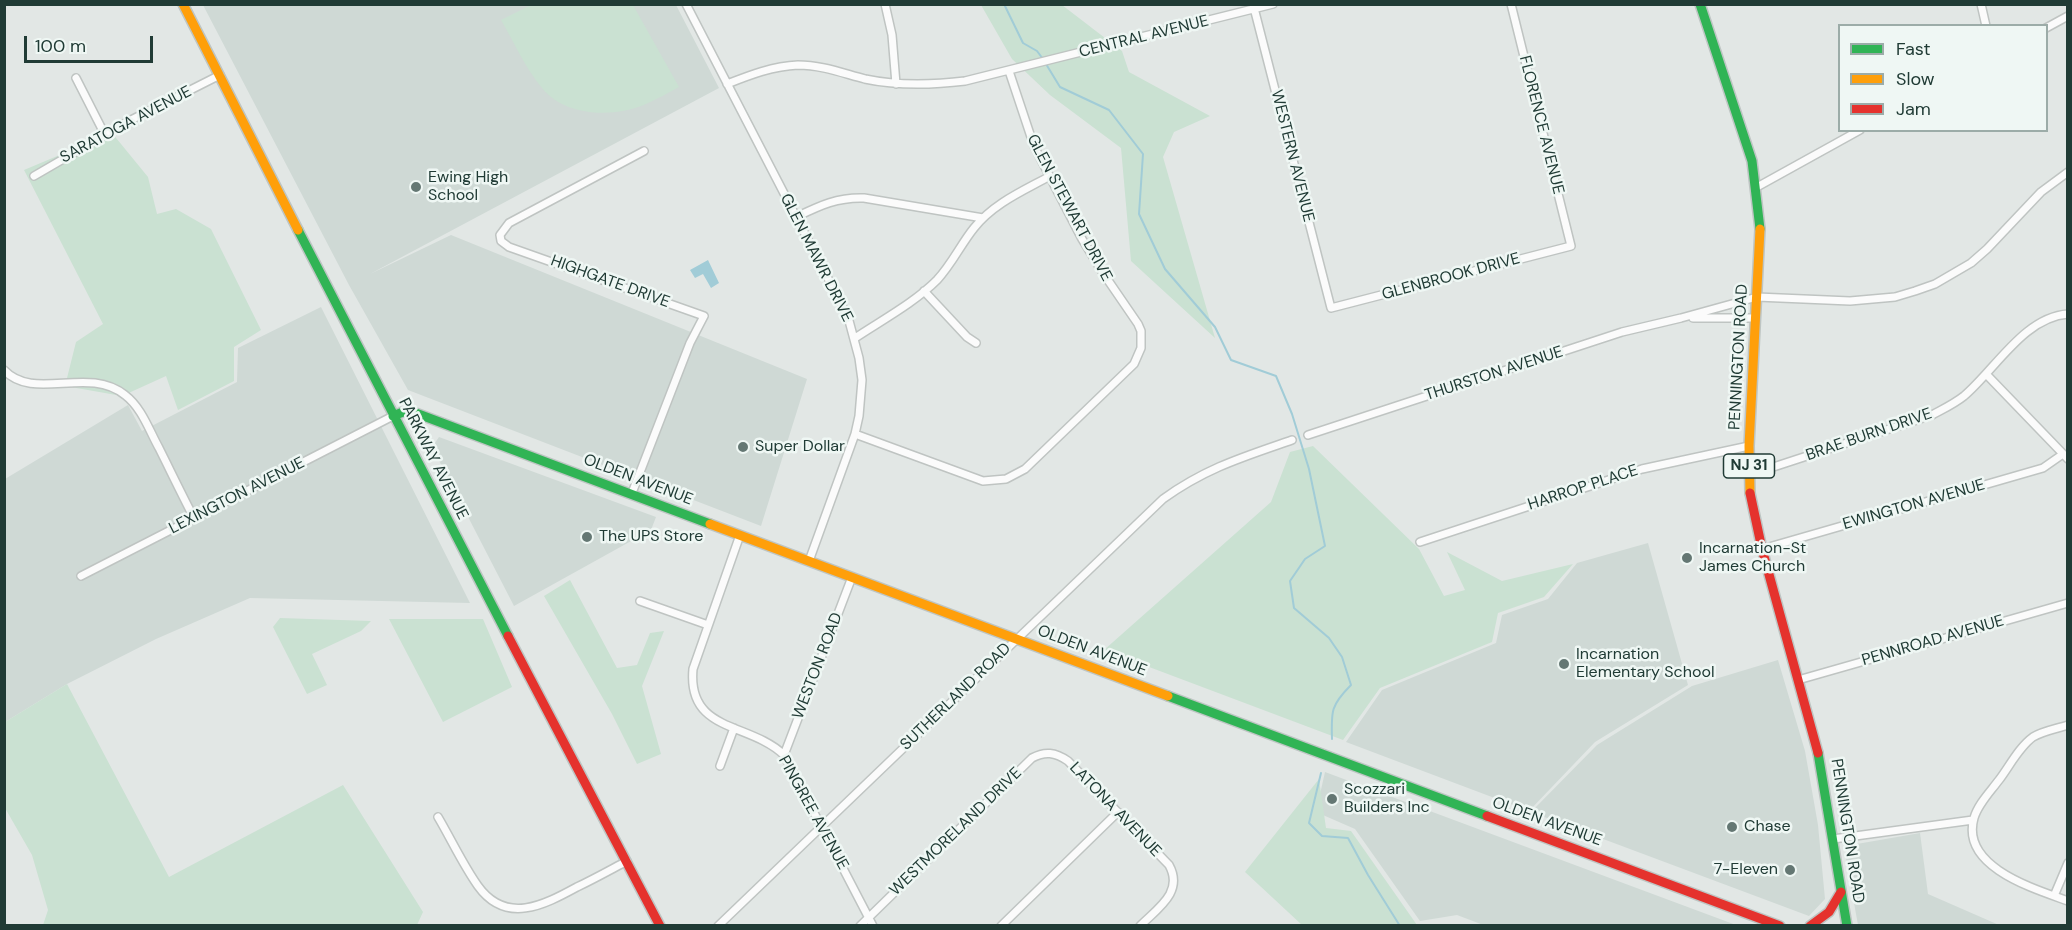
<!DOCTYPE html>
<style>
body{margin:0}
#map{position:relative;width:2072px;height:930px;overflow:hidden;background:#e2e7e5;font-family:"DM Sans",sans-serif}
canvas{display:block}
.frame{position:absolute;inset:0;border:6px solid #203b35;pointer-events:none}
.legend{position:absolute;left:1838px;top:24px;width:210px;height:108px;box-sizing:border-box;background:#eff7f4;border:2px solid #9caca8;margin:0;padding:8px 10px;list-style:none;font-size:18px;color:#203b35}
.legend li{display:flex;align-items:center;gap:12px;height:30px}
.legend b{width:30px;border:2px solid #9caca8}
.scale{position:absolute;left:24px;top:36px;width:129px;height:27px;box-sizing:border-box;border:3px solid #203b35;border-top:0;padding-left:8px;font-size:18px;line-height:21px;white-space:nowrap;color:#203b35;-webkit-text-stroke:4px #eff7f4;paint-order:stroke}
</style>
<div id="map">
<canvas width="2072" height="930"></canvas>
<div class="frame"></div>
<ul class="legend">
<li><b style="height:8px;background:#30b455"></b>Fast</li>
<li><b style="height:8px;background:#ff9f0a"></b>Slow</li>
<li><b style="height:8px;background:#e5322d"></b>Jam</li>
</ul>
<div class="scale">100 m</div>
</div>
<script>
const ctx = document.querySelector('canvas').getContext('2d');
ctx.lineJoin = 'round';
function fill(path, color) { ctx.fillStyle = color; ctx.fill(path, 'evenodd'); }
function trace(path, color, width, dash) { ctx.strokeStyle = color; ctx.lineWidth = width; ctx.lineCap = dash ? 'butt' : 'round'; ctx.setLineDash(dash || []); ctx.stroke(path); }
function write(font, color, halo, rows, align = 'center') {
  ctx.font = font + ' "DM Sans",sans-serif'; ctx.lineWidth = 5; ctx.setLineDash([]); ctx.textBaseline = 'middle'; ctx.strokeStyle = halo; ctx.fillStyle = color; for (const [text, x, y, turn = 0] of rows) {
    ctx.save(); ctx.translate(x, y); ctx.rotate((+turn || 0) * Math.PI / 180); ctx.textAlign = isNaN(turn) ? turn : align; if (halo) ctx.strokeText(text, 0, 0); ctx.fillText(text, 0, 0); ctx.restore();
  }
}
const built = new Path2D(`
 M203,5H676L719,88L370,274L451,235L807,379L761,526L408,390L349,285Z
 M321,307L470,603L250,598L156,639L67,684L5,722V479L128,405L142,431L237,382L238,348Z
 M439,437L656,517L651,530L514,606L432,447Z
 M1648,543L1688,685L1595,742L1529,811L1346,742L1382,690L1496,643L1502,615L1548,599L1577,563Z
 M1778,660L1805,751L1818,825L1825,899L1809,916L1531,812L1597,745L1692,686Z
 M1325,772L1736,925L1486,926L1457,915L1420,921L1355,829L1316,812Z
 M1920,833L1928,894L1999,925H1858L1845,853L1851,845Z`);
const green = new Path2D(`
 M531,5H633L679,87C668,93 657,99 646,104C614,118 565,117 542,88C525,68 514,42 501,20Z
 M981,5H1062L1122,51L1129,72L1210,116L1174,132L1163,157L1215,338L1131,261L1121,148L1050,95L1012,59Z
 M112,133L148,177L157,214L176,209L211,229L261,330L234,347V381L178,410L166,376L122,396L65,386L76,342L103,324L24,170Z
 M1313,446L1419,549L1444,596L1465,590L1447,552L1502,581L1573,564L1544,597L1498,613L1492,642L1380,688L1343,740L1104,650L1271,502L1290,452Z
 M570,580L617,668L637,665L650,633L664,631L642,686L661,754L637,764L612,714L544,596Z
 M280,618L371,621L361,631L312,654L327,685L307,694L273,627Z
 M389,619H483L512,687L443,722Z
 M67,684L169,877L343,785L423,912L417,925H43L48,910L32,855L5,808V722Z
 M1319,779L1326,828L1351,831L1417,925H1302L1245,872Z`);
const water = new Path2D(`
 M708,260L719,283L711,288L703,274L695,278L690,270Z`);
const stream = new Path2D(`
 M1004,4L1023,43L1037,51L1043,59
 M1046,64L1060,87L1109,110L1143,154L1139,214L1165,269L1215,327L1231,360L1276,376L1292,414L1309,469L1325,546L1305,559L1290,581L1294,608L1329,638L1342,657L1351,685C1331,705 1331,711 1332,739
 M1321,773L1309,823L1322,836L1348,838L1368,875L1400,926`);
const street = new Path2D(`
 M686,4L848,317L859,358L862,380L859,416L855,434L809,561
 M885,4L892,35L896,84
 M1253,4L1331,308L1571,246L1511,4
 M1981,4L1986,26
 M2046,28L2068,16
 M76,78L105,135
 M727,84C750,75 773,66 798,65C821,65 842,73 865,79C898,86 932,85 965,81L1273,4
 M34,176L127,122L220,75
 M1757,187L1860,130
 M796,217C819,206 837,197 864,198L983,218
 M924,291L967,337L976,343
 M1693,318H1756
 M855,338C882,320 914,303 937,280C952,264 961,244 974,228C994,203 1023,191 1050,176
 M4,370C34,402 88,365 125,395C142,408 149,430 159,448C171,472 182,495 194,518
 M1986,374L2068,459
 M855,434L983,481L1006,479L1025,469L1134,364L1141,348V331L1138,324L1101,270L1082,239L1034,146L1009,71
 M1308,435L1622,332L1681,318L1757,297L1850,301L1895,297L1915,291L1935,284L1971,263L1987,249L2041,192L2068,172
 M1749,475L1932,415C1943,409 1954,404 1964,396C1995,370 2024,317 2068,314
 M632,493L690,343L704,316L509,247L501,241L500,235L509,223L644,151
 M740,535L693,669C687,733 750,722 784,755L873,926
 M1420,542L1642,469L1749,446
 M1762,549L2043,468L2063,454
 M81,576L393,416
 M640,601L708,625
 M1798,680L2068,603
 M2068,725C2056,729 2043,731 2033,737C2019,747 2009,767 1999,780C1990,792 1978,804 1974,818C1960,867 2035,889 2068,901
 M784,755L852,577
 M720,766L734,728
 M438,817C451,839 463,865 478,886C506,925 544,905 577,887C594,879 610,870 627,861
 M1833,839L1973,820
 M2054,896L2068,863
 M718,926L1163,499C1206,468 1243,457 1292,440
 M860,926L1032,758C1045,751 1055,752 1068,761L1169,865C1184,892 1158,908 1140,926
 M1001,926L1118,812`);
const fast = new Path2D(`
 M1700,4L1752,161L1760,229
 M298,230L508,636
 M393,416L403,412H413L710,524
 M1168,696L1487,816
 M1818,753L1847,926`);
const slow = new Path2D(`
 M183,4L298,230
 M1750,493L1749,446L1760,229
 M710,524L1168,696`);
const jam = new Path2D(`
 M1750,493L1762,549L1818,753
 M508,636L660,926
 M1487,816L1780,926
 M1810,926L1829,912L1841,892`);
const markers = [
 [416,187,6,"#647773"],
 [743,447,6,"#647773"],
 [587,537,6,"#647773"],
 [1687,558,6,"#647773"],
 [1564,664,6,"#647773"],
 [1332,799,6,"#647773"],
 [1732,827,6,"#647773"],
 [1790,870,6,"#647773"]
];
const shields = [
 [1749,466,51]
];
const shieldNames = [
 ["NJ 31",1749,466]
];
const streetNames = [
 ["CENTRAL AVENUE",1144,37,-14],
 ["SARATOGA AVENUE",126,125,-28],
 ["FLORENCE AVENUE",1541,125,76],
 ["WESTERN AVENUE",1292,156,76],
 ["GLEN STEWART DRIVE",1069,208,62],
 ["GLEN MAWR DRIVE",816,258,63],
 ["GLENBROOK DRIVE",1451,277,-15],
 ["HIGHGATE DRIVE",610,282,20],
 ["PENNINGTON ROAD",1739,357,-87],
 ["THURSTON AVENUE",1494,374,-18],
 ["BRAE BURN DRIVE",1869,435,-19],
 ["PARKWAY AVENUE",433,459,63],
 ["OLDEN AVENUE",638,480,21],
 ["HARROP PLACE",1583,488,-18],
 ["LEXINGTON AVENUE",237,496,-27],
 ["EWINGTON AVENUE",1914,505,-16],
 ["PENNROAD AVENUE",1933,641,-16],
 ["OLDEN AVENUE",1092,651,21],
 ["WESTON ROAD",818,666,-69],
 ["SUTHERLAND ROAD",956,697,-44],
 ["LATONA AVENUE",1115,810,46],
 ["PINGREE AVENUE",813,813,61],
 ["OLDEN AVENUE",1547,822,20],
 ["PENNINGTON ROAD",1847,831,81],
 ["WESTMORELAND DRIVE",956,832,-44]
];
const poiNames = [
 ["Ewing High",428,178],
 ["School",428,196],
 ["Super Dollar",755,447],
 ["The UPS Store",599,537],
 ["Incarnation-St",1699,549],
 ["James Church",1699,567],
 ["Incarnation",1576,655],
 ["Elementary School",1576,673],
 ["Scozzari",1344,790],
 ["Builders Inc",1344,808],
 ["Chase",1744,827],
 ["7-Eleven",1778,870,"right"]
];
fill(built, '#cfd9d5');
fill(green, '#cae1d2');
fill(water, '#a1ccd7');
trace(stream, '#a1ccd7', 2);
trace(street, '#bfc4c2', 10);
trace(fast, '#bec5c3', 12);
trace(slow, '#bec5c3', 12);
trace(jam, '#bec5c3', 12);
trace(street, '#fbfbfb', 7);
trace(fast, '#30b455', 9);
trace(slow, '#ff9f0a', 9);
trace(jam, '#e5322d', 9);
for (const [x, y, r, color] of markers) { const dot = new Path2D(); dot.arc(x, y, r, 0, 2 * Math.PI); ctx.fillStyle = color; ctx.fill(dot); trace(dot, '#eff7f4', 2); }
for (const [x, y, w] of shields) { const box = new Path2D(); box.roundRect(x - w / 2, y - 12, w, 24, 4.5); ctx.fillStyle = '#eff7f4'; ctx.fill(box); trace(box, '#203b35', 1.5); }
write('bold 15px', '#203b35', null, shieldNames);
write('16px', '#203b35', '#eff7f4', streetNames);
write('16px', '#203b35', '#eff7f4', poiNames, 'left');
</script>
